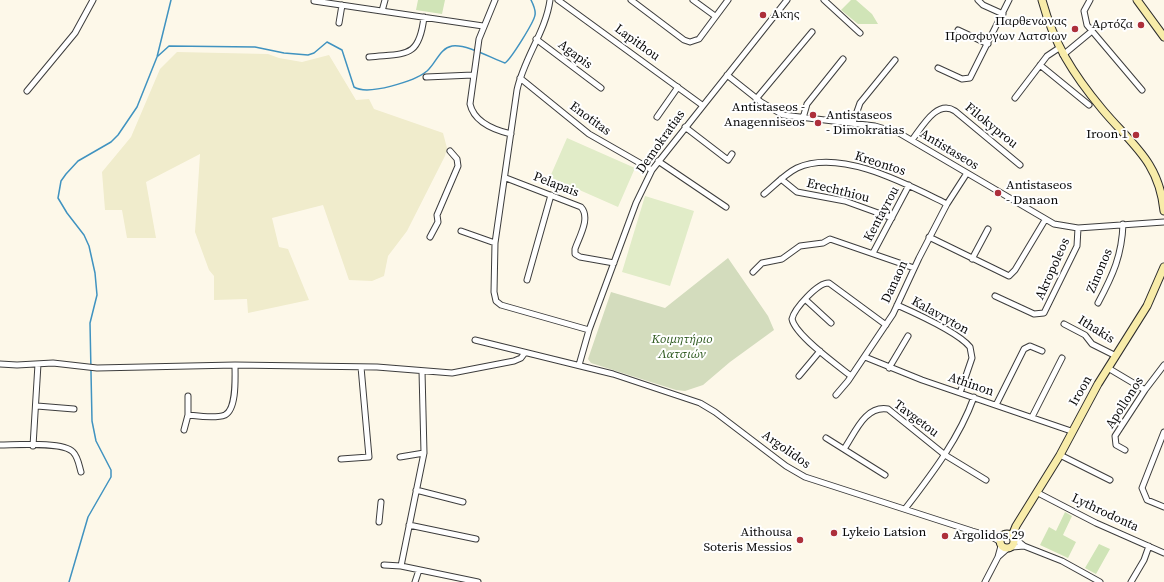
<!DOCTYPE html>
<meta charset="utf-8">
<style>
body{margin:0}
canvas{display:block;background:#fdf8e9}
</style>
<canvas width="1164" height="582"></canvas>
<script>
const ctx = document.querySelector('canvas').getContext('2d');
ctx.lineJoin = 'round';
function fill(path, color) { ctx.fillStyle = color; ctx.fill(path, 'evenodd'); }
function trace(path, color, width, dash) { ctx.strokeStyle = color; ctx.lineWidth = width; ctx.lineCap = dash ? 'butt' : 'round'; ctx.setLineDash(dash || []); ctx.stroke(path); }
function write(font, color, halo, rows, align = 'center') {
  ctx.font = font + ' "Source Serif 4",serif'; ctx.lineWidth = 4; ctx.setLineDash([]); ctx.textBaseline = 'middle'; ctx.strokeStyle = halo; ctx.fillStyle = color; for (const [text, x, y, turn = 0] of rows) {
    ctx.save(); ctx.translate(x, y); ctx.rotate((+turn || 0) * Math.PI / 180); ctx.textAlign = isNaN(turn) ? turn : align; if (halo) ctx.strokeText(text, 0, 0); ctx.fillText(text, 0, 0); ctx.restore();
  }
}
const farmland = new Path2D(`
 M177,52L268,54L279,58L302,62L329,55L356,100L369,99L374,109L443,133L447,148L445,156L407,231L388,256L384,276L372,281L349,280L323,205L272,218L279,247L288,249L309,300L248,313L247,299L214,300V276L209,270L195,232L200,154L146,182L156,238H127L122,210H105L102,172L131,137L160,69Z`);
const green = new Path2D(`
 M418,0H445L442,14L416,10Z
 M851,0H856L872,14L878,24H858L841,10Z
 M1065,512L1072,516L1063,535L1076,542L1068,558L1040,545L1049,527L1056,531Z
 M1099,544L1110,549L1096,574L1085,568Z`);
const cemetery = new Path2D(`
 M728,258L768,316L774,330L730,362L703,385L685,391L676,390L591,363L588,359L611,292L665,308Z`);
const pitch = new Path2D(`
 M567,138L635,168L618,207L550,177Z
 M645,196L694,211L670,286L622,272Z`);
const stream = new Path2D(`
 M158,56L169,46L255,47L284,53L308,55L314,53L327,42L342,50L354,87C368,96 415,81 427,71C436,63 440,48 452,46C467,44 491,58 505,63C511,59 534,22 535,15C536,10 533,4 531,0
 M69,582L88,517L111,477V470L96,441L92,421L90,323L97,295L95,273L89,246L84,235L67,213L58,198L61,181L66,174L78,161L111,142L118,135L137,107L157,57L171,0`);
const street = new Path2D(`
 M495,0L479,39L470,104C474,122 494,130 511,134
 M550,0C546,31 524,58 517,90L495,243L494,292L496,301L501,305L589,330
 M558,0L702,105
 M631,0L684,40L690,42L699,39L728,0
 M693,0L715,16
 M824,0L860,33
 M978,0L983,5L1003,14
 M1090,0L1084,11L1087,25L1142,90
 M314,1L483,26
 M382,11L385,0
 M339,23L342,5
 M958,30L988,44
 M536,39L601,88
 M1063,55L1092,31
 M369,57C406,53 419,59 424,17
 M1040,65L1089,105
 M938,68L962,79L970,78L1009,0
 M727,75L761,102L783,115L875,126L899,133L1054,224L1078,228L1164,222
 M426,77L473,75
 M520,78L589,134L652,170
 M27,91L75,33L93,0
 M1015,98L1047,56L1059,48
 M756,99L812,32
 M657,117L678,87
 M803,118L807,104L843,59
 M853,123L860,103L895,60
 M685,127L728,160L732,154
 M912,140C922,127 937,99 955,111L1020,165
 M658,161L726,207
 M506,178L581,207C591,218 579,237 575,249V254L580,257L614,263
 M781,179L797,192L845,201L892,218
 M764,194C775,185 785,174 797,168C841,148 908,185 947,204
 M461,231L495,243
 M430,237L438,222L437,215L458,166L457,159L450,151
 M929,237L1009,276L1015,270L1045,220
 M873,253L909,185
 M972,259L988,229
 M753,272L762,263L782,259L800,246L823,243L830,239L914,268
 M527,280L551,195
 M995,296L1034,314L1044,313L1077,246L1078,228
 M806,300L831,323
 M1098,303C1113,275 1122,255 1123,224
 M897,305C915,313 958,332 970,347L972,358L960,393
 M1064,324L1085,335L1092,344L1116,356
 M475,340L613,374L700,403L715,412L786,466L805,477L972,531L989,536L1003,535
 M865,357L922,380L1071,431
 M0,364L17,365L53,363L97,368L235,365L377,367L452,373L514,361L521,358L524,354
 M579,365L589,330L636,203L652,170L787,0
 M889,368L908,336
 M1108,368L1145,390
 M799,376L820,351
 M851,376C838,366 795,335 792,319C794,309 818,282 829,283L886,325
 M836,395L848,381L893,314L919,258L947,204L967,173
 M996,405L1024,349L1030,346L1042,351
 M37,406L74,409
 M188,415C198,416 215,419 225,415C237,409 235,377 235,365
 M1032,417L1062,358
 M184,430L188,415V396
 M1164,432L1142,488L1147,500L1164,507
 M826,438L885,475
 M0,445C15,445 63,441 73,452C78,457 79,465 81,472
 M33,446L38,364
 M844,449C855,433 865,405 888,409L945,455L986,480
 M1125,450L1116,445L1115,436L1145,390L1164,365
 M1060,455L1110,480
 M400,457L424,453
 M341,459L369,457L361,367
 M416,490L463,502
 M1038,493L1096,523L1164,553
 M905,509C931,475 959,439 974,397
 M379,522L381,502
 M409,525L476,539
 M990,536L999,541
 M1014,538L1024,546L1062,561L1100,582
 M1012,547L1024,546
 M998,557L1007,549
 M384,565L401,566L478,582
 M401,566L424,453L422,371
 M415,582L419,570
 M985,582L998,557L1001,546
 M1131,582L1144,560L1149,546`);
const secondary = new Path2D(`
 M1042,0C1054,44 1073,74 1102,109C1132,145 1159,161 1164,211
 M1137,0L1164,37
 M1000 541a7 7 0 1 1 14 0a7 7 0 1 1-14 0Z
 M1012,536L1016,526L1060,455L1098,384L1147,306L1164,267`);
const markers = [
 [763,15,4,"#ad2f3b"],
 [1141,25,4,"#ad2f3b"],
 [1075,29,4,"#ad2f3b"],
 [813,115,4,"#ad2f3b"],
 [818,123,4,"#ad2f3b"],
 [1136,135,4,"#ad2f3b"],
 [998,193,4,"#ad2f3b"],
 [834,533,4,"#ad2f3b"],
 [945,536,4,"#ad2f3b"],
 [800,540,4,"#ad2f3b"]
];
const poiNames = [
 ["Ακης",771,15],
 ["Παρθενωνας",1067,22,"right"],
 ["Προσφυγων Λατσιων",1067,37,"right"],
 ["Αρτόζα",1133,25,"right"],
 ["Antistaseos -",805,108,"right"],
 ["Anagenniseos",805,123,"right"],
 ["Antistaseos",826,116],
 ["- Dimokratias",826,131],
 ["Iroon 1",1128,135,"right"],
 ["Antistaseos",1006,186],
 ["- Danaon",1006,201],
 ["Aithousa",792,533,"right"],
 ["Soteris Messios",792,548,"right"],
 ["Lykeio Latsion",842,533],
 ["Argolidos 29",953,536]
];
const streetNames = [
 ["Lapithou",637,43,36],
 ["Agapis",575,55,37],
 ["Enotitas",590,119,36],
 ["Filokyprou",991,126,39],
 ["Demokratias",661,142,-55],
 ["Antistaseos",949,150,31],
 ["Kreontos",880,164,18],
 ["Pelapais",556,185,21],
 ["Erechthiou",838,191,14],
 ["Kentayrou",882,214,-62],
 ["Akropoleos",1053,269,-66],
 ["Zinonos",1100,271,-67],
 ["Danaon",895,282,-65],
 ["Kalavryton",940,316,29],
 ["Ithakis",1096,330,32],
 ["Athinon",971,385,19],
 ["Iroon",1081,391,-60],
 ["Apollonos",1125,403,-57],
 ["Tavgetou",916,419,37],
 ["Argolidos",786,450,35],
 ["Lythrodonta",1105,513,25]
];
const parkNames = [
 ["Κοιμητήριο",682,340],
 ["Λατσιών",682,355]
];
fill(farmland, '#f0eccc');
fill(green, '#d0e4b7');
fill(cemetery, '#d3dcbd');
fill(pitch, '#e1ecc8');
trace(stream, '#4093c0', 1.5);
trace(street, '#3d3d3d', 7);
trace(secondary, '#2c2c2c', 9);
trace(street, '#fff', 5);
trace(secondary, '#f8eca9', 7);
for (const [x, y, r, color] of markers) { const dot = new Path2D(); dot.arc(x, y, r, 0, 2 * Math.PI); ctx.fillStyle = color; ctx.fill(dot); trace(dot, '#fff', 1.5); }
write('13px', '#0a0a0a', '#fff', poiNames, 'left');
write('13px', '#0a0a0a', '#fff', streetNames);
write('italic 13px', '#305b21', '#fff', parkNames);
</script>
